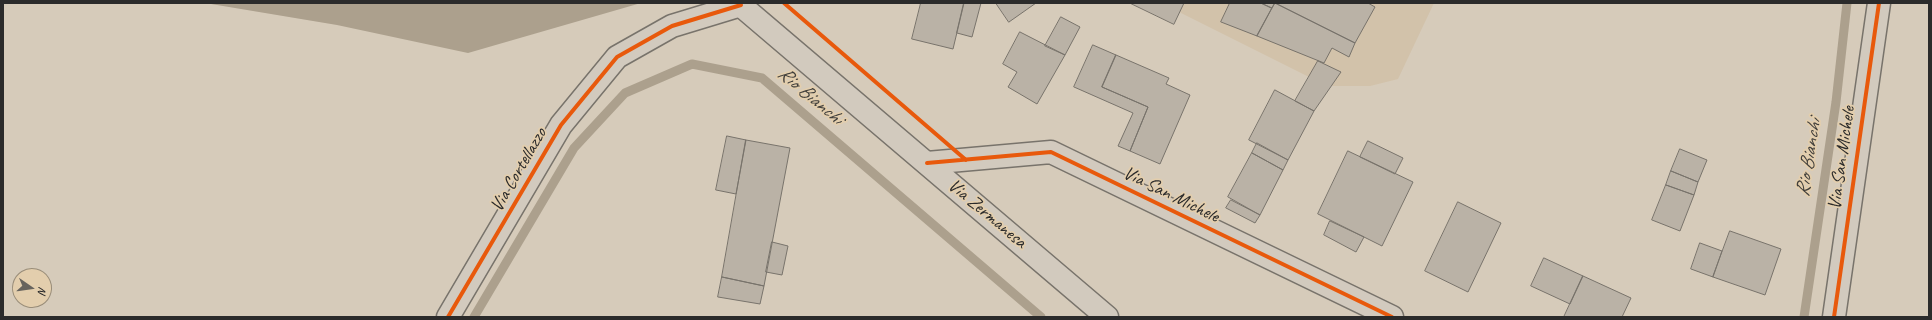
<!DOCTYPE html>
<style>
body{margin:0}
#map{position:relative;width:1932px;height:320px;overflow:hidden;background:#d6cbba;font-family:Caveat,sans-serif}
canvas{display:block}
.frame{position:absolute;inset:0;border:4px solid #2b2b2b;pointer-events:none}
.north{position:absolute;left:12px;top:268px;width:40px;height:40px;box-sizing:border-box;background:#e3cead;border:1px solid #998d79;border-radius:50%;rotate:103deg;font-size:11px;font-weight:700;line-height:16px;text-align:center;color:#2b2b2b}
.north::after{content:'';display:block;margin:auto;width:14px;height:18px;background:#67635d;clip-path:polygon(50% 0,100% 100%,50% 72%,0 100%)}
</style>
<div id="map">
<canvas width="1932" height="320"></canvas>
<div class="frame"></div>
<div class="north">N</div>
</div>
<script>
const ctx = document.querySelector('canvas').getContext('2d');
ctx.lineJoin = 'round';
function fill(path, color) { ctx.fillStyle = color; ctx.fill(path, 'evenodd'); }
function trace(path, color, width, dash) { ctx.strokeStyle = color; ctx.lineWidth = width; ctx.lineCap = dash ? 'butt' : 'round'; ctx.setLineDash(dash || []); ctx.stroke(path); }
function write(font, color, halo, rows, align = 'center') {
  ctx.font = font + ' Caveat,sans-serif'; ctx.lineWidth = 3.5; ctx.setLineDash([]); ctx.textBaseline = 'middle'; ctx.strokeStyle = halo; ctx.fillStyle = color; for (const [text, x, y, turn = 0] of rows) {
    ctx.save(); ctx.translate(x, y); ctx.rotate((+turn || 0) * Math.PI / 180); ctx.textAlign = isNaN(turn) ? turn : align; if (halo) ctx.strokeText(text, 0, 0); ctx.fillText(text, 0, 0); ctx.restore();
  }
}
const built = new Path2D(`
 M1168,3H1434L1398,79L1370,86H1327L1167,6Z`);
const water = new Path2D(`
 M205,3H641L468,53L337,25Z`);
const stream = new Path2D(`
 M474,317L574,148L625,93L692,64L762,78L1041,317
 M1804,317L1836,102L1847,3`);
const building = new Path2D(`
 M921,3H964L953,49L912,39Z
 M964,3H981L972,37L957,33Z
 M996,3H1036L1009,22Z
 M1130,3H1184L1174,24Z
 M1230,3H1261L1272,8L1257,36L1221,22Z
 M1261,3H1368L1375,7L1355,43L1275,3L1272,8Z
 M1275,3L1355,43L1349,57L1332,48L1324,63L1257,36Z
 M1061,17L1080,27L1065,55L1045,46Z
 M1020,32L1065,55L1037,104L1008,87L1017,72L1003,64Z
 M1093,45L1116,55L1102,87L1148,107L1130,151L1118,146L1133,113L1074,87Z
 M1116,55L1169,78L1166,84L1190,95L1160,164L1130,151L1148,107L1102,87Z
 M1318,61L1341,72L1314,111L1295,101Z
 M1275,90L1314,111L1288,160L1249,140Z
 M727,136L746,140L736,194L716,190Z
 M746,140L790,148L764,286L722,277Z
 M1368,141L1403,158L1395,174L1360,157Z
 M1257,143L1288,160L1283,170L1252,153Z
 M1680,149L1707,160L1698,182L1671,171Z
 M1348,151L1413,182L1382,246L1318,214Z
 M1252,153L1283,170L1260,215L1228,197Z
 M1671,171L1698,182L1694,195L1666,185Z
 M1666,185L1694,195L1680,231L1652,220Z
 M1231,200L1260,215L1255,223L1226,208Z
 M1458,202L1501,223L1468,292L1425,271Z
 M1330,221L1364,237L1356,252L1324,235Z
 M1730,231L1781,249L1765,295L1713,277Z
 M772,242L788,246L782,275L766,272Z
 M1700,243L1722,251L1713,277L1691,269Z
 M1544,258L1583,276L1570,304L1531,286Z
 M1583,276L1631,298L1622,317H1564Z
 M722,277L764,286L760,304L718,297Z`);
const minor = new Path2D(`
 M927,163L1051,152L1392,317
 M448,317L561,125L617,57L672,26L741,5
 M1834,317L1879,3`);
const secondary = new Path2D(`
 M738,3L1107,317`);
const cycleway = new Path2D(`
 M784,3L966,160
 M927,163L1051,152L1392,317
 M448,317L561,125L617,57L672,26L741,5
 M1834,317L1879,3`);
const streetNames = [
 ["Via San Michele",1842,158,-82],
 ["Via Cortellazzo",519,170,-60],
 ["Via San Michele",1171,195,26],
 ["Via Zermanesa",987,214,40]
];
const waterNames = [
 ["Rio Bianchi",810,96,40],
 ["Rio Bianchi",1809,158,-81]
];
fill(built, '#d2c2aa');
fill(water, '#aca08d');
trace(stream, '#aca08d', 9);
fill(building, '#bab2a6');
trace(building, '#78736b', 1);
trace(minor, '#78736b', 25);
trace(secondary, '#78736b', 25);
trace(minor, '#d2cabe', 22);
trace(secondary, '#d2cabe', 22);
trace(cycleway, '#e8590c', 4);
write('19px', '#2b2b2b', '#e3cead', streetNames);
write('italic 20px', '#413f3b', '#e3cead', waterNames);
</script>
